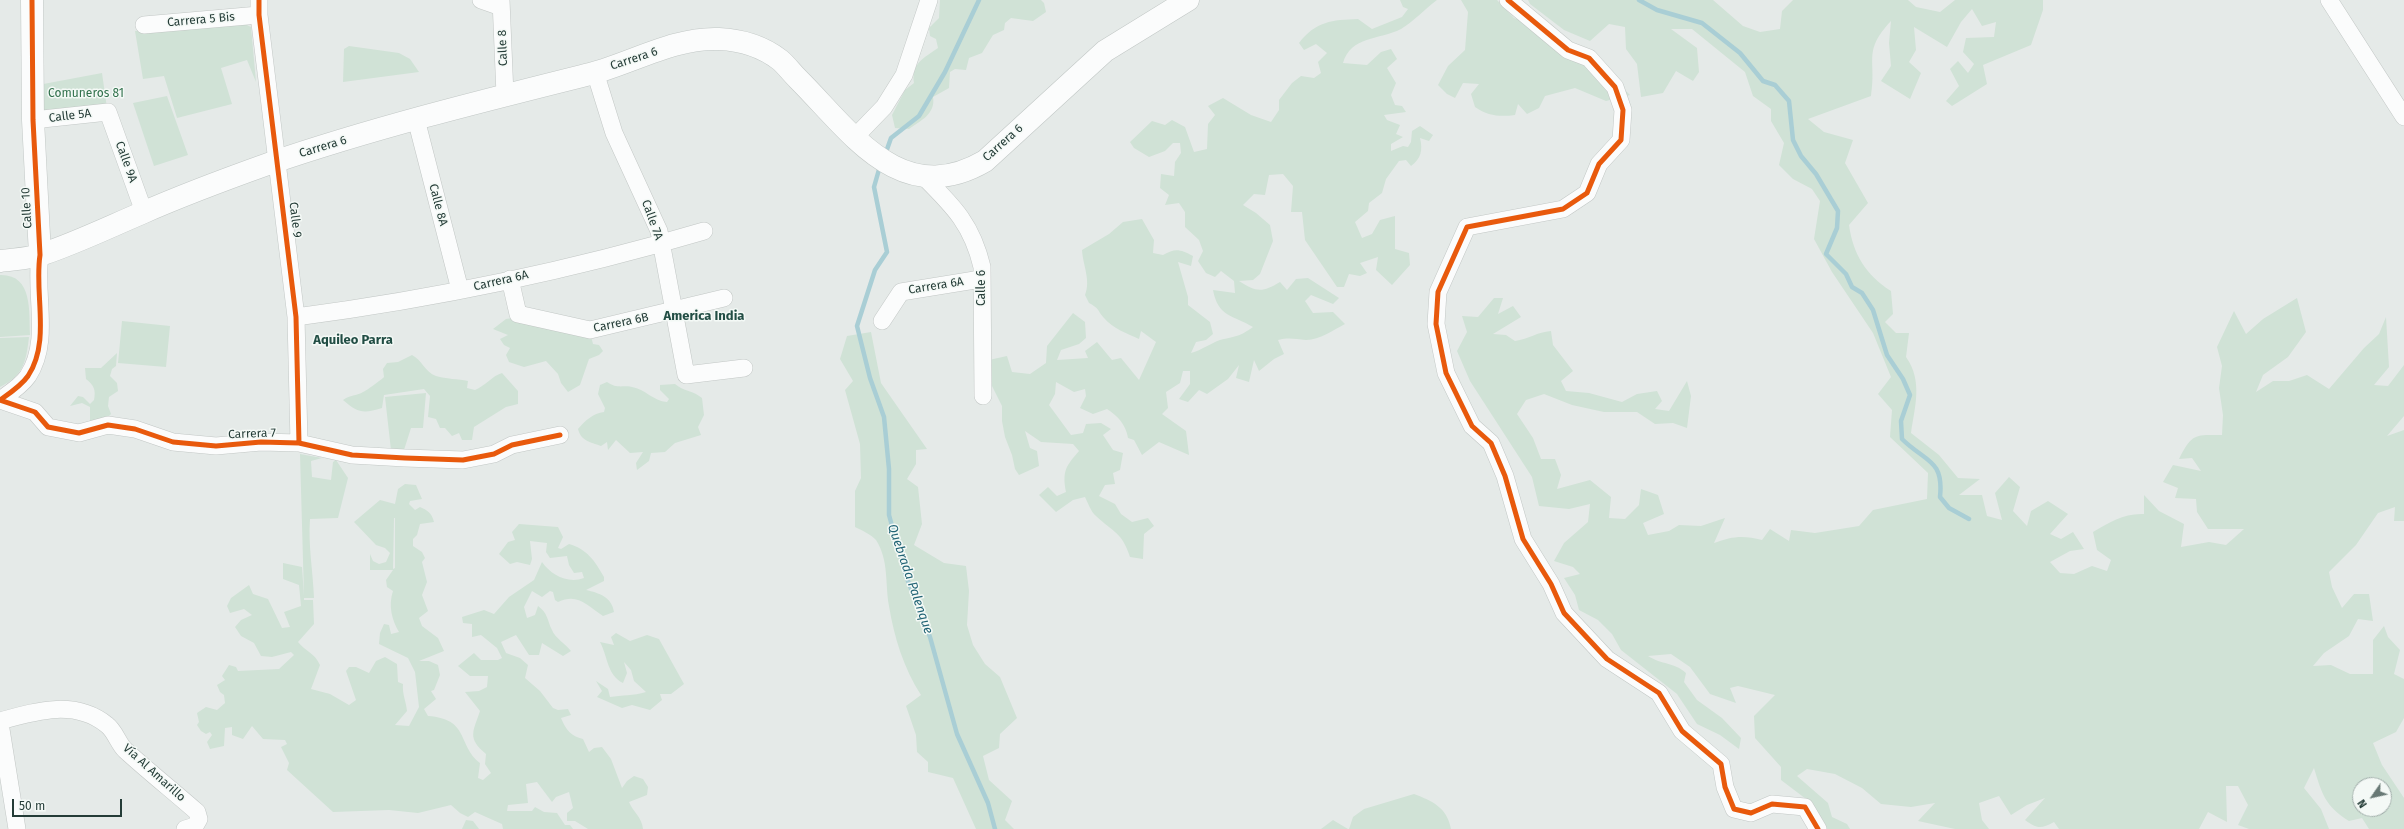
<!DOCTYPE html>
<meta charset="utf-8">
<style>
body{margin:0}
#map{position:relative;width:2404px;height:829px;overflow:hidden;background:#e5eae8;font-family:"Fira Sans",sans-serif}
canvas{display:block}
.north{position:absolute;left:2352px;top:777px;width:40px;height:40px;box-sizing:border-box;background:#f4f9f6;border:1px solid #a1adaa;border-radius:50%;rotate:236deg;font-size:11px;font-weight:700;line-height:16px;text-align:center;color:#243c37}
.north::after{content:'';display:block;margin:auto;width:14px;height:18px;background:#687975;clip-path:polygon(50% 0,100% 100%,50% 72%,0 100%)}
.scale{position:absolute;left:12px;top:799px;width:110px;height:18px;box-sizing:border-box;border:2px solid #243c37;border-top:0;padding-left:5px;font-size:12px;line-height:14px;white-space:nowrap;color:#243c37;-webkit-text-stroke:3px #f4f9f6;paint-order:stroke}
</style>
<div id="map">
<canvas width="2404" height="829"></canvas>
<div class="north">N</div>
<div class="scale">50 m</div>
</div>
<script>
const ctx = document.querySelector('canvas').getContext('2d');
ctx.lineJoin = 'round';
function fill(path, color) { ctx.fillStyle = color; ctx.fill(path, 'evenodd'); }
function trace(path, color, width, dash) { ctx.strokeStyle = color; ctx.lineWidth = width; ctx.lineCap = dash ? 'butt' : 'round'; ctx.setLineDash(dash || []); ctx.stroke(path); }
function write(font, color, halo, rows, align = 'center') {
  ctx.font = font + ' "Fira Sans",sans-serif'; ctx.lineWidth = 3; ctx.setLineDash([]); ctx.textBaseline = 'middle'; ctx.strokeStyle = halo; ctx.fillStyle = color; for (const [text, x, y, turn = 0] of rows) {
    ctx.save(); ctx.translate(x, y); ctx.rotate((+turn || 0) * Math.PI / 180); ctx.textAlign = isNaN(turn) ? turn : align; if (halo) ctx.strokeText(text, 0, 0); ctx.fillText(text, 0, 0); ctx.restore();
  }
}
const green = new Path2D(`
 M940,0H1041L1044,3L1046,12L1033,21L1011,18L1005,23L1004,30L993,35L982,53L969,58L966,70L955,69L950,72L949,88L933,97C936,114 920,121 909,129L895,128L892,115L905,90L914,83C911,63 924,58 938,48L936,39L930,36L929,28L939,18Z
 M1400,0H1437C1425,9 1413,22 1401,29C1379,40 1351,36 1343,63L1367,65L1381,52L1391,49L1397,59L1387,68L1396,83L1391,95L1395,105L1402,106L1406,112L1384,115L1387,120L1400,125L1396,134L1403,137L1391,144V151L1403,146L1408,147L1411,142L1412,131L1420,126L1433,135L1429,141L1420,138C1423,150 1421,159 1411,166L1406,160L1399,161L1386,179L1382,193L1369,203L1368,211L1355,222L1362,238L1372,234L1380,220L1395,216V249L1409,253L1410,265L1392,285L1376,270L1378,257L1360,263L1367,273L1360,276L1349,274L1344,287H1337L1305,240L1302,212H1291L1293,186L1283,174L1269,175L1265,195L1254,194L1243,205L1256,213L1270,225L1273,241L1260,274L1253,280L1239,281C1256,292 1262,293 1280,282L1287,290L1296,279L1308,278L1339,298L1333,304L1311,295L1305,301L1313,313L1333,312L1345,324C1333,330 1320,340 1306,340C1295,339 1289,337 1278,340L1284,354L1274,359L1259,371L1254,360L1249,382L1236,378L1239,365L1228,379L1207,394L1199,390L1188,402L1179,399L1190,384V371H1183L1180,383L1166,392L1168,408L1162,414L1186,431L1189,455L1159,442L1142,455L1134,440L1128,438C1126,425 1118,416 1107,409L1093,414L1080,408L1086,396L1085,389L1074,392L1056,382L1055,394L1049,405L1071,435L1083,433L1086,424L1101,423L1111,429L1103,435L1113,450L1123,453L1120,470L1113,473L1115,484L1105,485L1099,496L1115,504L1121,514L1132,522L1148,518L1154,526L1144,534L1143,559L1130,557C1122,532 1114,533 1096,516C1091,512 1088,503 1085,497L1073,500L1056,512L1039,495L1048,487L1057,496L1066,492C1062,471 1066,466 1079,451L1073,444L1041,442L1025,431L1030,448L1037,451L1039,466L1019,475L1015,469L1012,455L1005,437L1002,421V406L988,378L989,360L1007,356L1012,372L1030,374L1046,363L1047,346L1073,313L1085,322L1086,338L1079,344L1061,350L1057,360L1088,358L1085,351L1097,342L1112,360L1121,358L1139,380L1156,342L1141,331L1139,339C1128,334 1112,328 1104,318C1097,310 1100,309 1089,303L1085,295C1091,280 1083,266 1082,250L1109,234L1123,222L1142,219L1154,240L1153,253L1163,255C1175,248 1180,249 1193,256L1191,266L1178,262L1188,297V305L1210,322L1213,334L1206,340L1196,342L1191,353C1202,350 1211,343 1220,340C1236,336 1239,337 1253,327C1233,315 1218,317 1213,290L1235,293L1234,281L1221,271L1215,277L1206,273L1198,261L1203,251L1199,240L1185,227V212L1179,203L1165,205L1169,195L1160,188L1161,174L1174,176L1175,162L1181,153L1180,143H1173L1165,151L1149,157L1134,148L1130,142L1152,121L1165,125L1172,120L1185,127L1194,152L1207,149L1208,124L1215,115L1208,106L1223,98L1251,115L1271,122L1279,110V100L1292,83L1301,76L1314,78L1321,73L1318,62L1327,53L1316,44L1304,50L1299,43C1316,21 1332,20 1358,19L1372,29L1402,17L1408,9L1403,7Z
 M1461,0H1497L1514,18L1525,22L1616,81L1630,95L1606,101L1575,88L1545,96L1539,108L1527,114L1518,104L1515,115C1500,117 1488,116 1475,107L1471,94L1479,84L1463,83L1455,98L1447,94L1438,85L1448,66L1465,50L1468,12Z
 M1528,0H1713L1743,26L1760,32L1780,29L1782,11L1793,0H1908L1916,7L1940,12L1955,0H2043V10L2031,45L1983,65L1987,84L1952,106L1946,101L1959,86L1950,69L1958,61L1968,73L1974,64L1963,52L1966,38L1994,37L1996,22L1982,26L1972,9L1961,22L1947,47L1914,27L1916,50L1909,62L1921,73L1910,99L1881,81L1891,66L1889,43L1891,21C1862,52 1877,59 1871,96L1808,119L1824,132L1853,140L1845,163L1868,203L1849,225C1853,254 1866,275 1891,291L1893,314L1885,322L1896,333H1909L1906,357C1923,381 1915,406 1911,433L1939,455L1958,478L1980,479L1959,495H1982L1987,516L2002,520L1995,493L2009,477L2020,487L2013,511L2027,526L2031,511L2048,501L2068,514L2050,534L2061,539L2073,532L2084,549L2070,551L2050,562L2060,573L2074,574L2092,566L2107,571L2111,560L2097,550L2093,532C2110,522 2124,513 2144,514V495L2159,511L2184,524L2181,547L2209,542L2226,545L2244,529H2208L2197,512L2196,499L2175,498L2178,488L2163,482L2173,465L2201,471L2192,458L2179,459C2192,433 2195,435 2222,435L2223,415L2219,388L2222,366L2217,347L2234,311L2246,334L2263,319L2297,298L2306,332L2288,357L2263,375L2256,392L2273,381H2289L2307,375L2329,389L2364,348L2379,334L2386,317L2389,367L2374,385L2388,386L2404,365V416L2387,436L2404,430V521H2394L2395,507L2378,513L2356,545L2329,572L2332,587L2342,608L2354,594H2369L2373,621L2358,619L2349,636L2324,653L2313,666L2331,665L2350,674H2373V640L2384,626L2388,637L2400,650L2394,674L2404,679V718L2396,732L2373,743L2382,765L2404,798V829H2369L2362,818L2349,821C2325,806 2322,794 2314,768L2304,788L2321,809L2329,829H2249L2238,825L2248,805L2238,786H2226L2227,822L2208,812L2199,829H2059L2054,822C2041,829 2037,829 2025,820L2045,798L2027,805L2011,815L1999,796L1979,803L1982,820L1989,829H1955L1918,821L1935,803L1911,807L1881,804L1862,788L1835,774L1807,769L1797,776L1828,803L1832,817L1847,824L1850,829H1825L1810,802L1781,780V767L1755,738L1754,716L1775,695L1738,686L1730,688L1736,703L1710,694L1690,667L1671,654L1648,656C1662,665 1674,662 1686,673L1684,682L1697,700L1722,718L1741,738L1739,749L1720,735L1697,724L1677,694L1621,650L1612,634L1598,620L1579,610L1575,595L1564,578L1580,574L1573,567L1554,561L1564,543L1588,522L1590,504L1569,509L1539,506L1532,477L1470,381L1457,351L1467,332L1462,316L1478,317L1494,298H1503L1498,314L1513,306L1521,317L1493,334L1506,335L1515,341C1529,339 1537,332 1551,331L1553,345L1573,371L1561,381L1566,391L1589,393L1622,402L1637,394L1657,391L1662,401L1655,409L1669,411L1687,381L1691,396L1687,428L1673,423L1655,424L1637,412H1604L1572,405L1544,394L1526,400L1517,414L1533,438L1541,459H1555L1561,475L1557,489L1590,480L1611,497L1609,518L1625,519L1639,505L1641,489L1658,495L1664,514L1643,523L1648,535L1669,531L1679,525L1701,526L1725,518L1714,543C1732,536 1744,535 1762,540L1770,529L1789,541L1791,530L1815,533L1859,526L1873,510L1927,499L1928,473L1890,437L1892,410L1878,394L1891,377L1873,333L1832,272L1814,239L1820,201L1812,189L1793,179L1779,165L1784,143L1771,121V109L1753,96L1745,72L1692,29H1671L1697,48L1699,72L1693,81L1676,71L1663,93L1641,97L1637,64L1626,49L1625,27L1609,24L1590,41L1564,30L1530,4ZM2360,785H2384V809H2360Z
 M224,24H245L251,27L256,82L247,60L221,68L232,104L177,118L164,76L143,79L135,31Z
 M349,46L399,53L410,59L419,72L343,82L344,49Z
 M102,73L107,108L39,118L38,85Z
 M167,96L188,155L154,166L133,103Z
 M0,275C33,274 29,312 30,335L0,337Z
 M518,317L591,336L593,344L599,345L603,351L599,355L589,359L580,385L568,392L561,383L558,374L546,361L524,367L509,362L506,355L510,348L504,345L500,339L508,335L493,329L506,319Z
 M122,321L170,326L166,367L118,363Z
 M871,332L881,383L927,449L916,450V464L907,479L918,487L922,524L914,545L944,563L966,566L969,591L967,625L973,645L985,664L1000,677L1017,718L1000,734L999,748L983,756L989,780L1012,801L1005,820L1014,829H976L953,778L928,772V762L917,752L916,735L906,706L921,695C904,669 894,637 889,606C885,584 889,560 876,540C872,535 861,530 855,527V491L861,478L860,444L845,390L853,381L840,359L847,336Z
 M29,337C26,362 24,375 0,387V338Z
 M117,353L116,366L112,369L110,376L117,383L118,391L109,397L108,406L111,414L106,419L90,422V407L82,403L70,406L78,396L83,397L90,404L94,400C96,390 94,385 86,379L85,368H101Z
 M412,355C422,360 425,372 436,376C446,379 458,379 468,381L467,388L475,390C485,386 492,376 502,373L518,391V404L506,407L474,427L472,440H462L459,433L452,436L445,428H440L436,419L428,417L430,396L424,389L384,395L382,408C363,414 358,413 343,400C352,394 357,396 363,392C366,391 381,380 384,377L383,369L387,363L398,362Z
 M607,382C617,389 621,385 632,387C645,389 653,401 667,402L669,399L660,390V385L675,384C683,391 694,391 702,398L704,415L698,427L701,435L675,443L665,452L651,453L649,461L637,470L636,463L643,452L630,453L616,440L608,450L607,442L601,446C590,442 581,441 578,429C585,421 593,413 604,412L605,408L598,394L600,385Z
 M426,393L423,428H411L404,450H391L385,397Z
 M300,454L322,458L311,461L312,477L331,480L333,462L336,460L348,478L338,518L310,519C308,545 313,571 314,598H304V600H313L314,624L298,642C306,652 314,652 320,665L311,689L330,694L349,705L356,700L346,671L349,667H356L369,673L376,661L385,657L397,664L398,682L403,684C402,694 406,701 407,711L395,725L409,726L419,707L415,672L408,658L379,644L380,633L384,624L389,625L391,634L399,632C392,620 388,606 393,591L387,587L386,580L393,570H370V554L373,561L379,564L386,562L390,553L385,548L376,545L354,522L380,500L395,504L398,489L405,484L416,485L422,499L410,501L409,504L415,510L420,507C427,510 432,513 434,522L420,524L417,535L413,539V546L422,552L425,558L422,562L427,582L422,595L428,611L419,618L422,626L438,638L444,651L419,661H429L438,665L440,675L434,690L431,691L436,699L424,709L428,716C470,719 457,745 480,763L478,778L483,780L491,773L485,764L486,754C467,738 473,732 480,711L465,692L479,691L487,687L488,676H470L458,666L474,653L481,660H498L502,658L497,648L481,635L472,637V624L463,623L462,617L484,610L494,614L509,597L534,580L542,562C551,575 568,584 584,578L582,572L574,573L569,565L567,556L550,558L546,552L547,543L530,541L532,559L530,565L517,562L510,564L499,554L508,542L515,540L512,532L519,524L558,527L563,537L558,548L561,549L569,544C587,549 595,561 604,577V581L586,590C599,593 612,597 614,612L603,616C586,605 578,593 558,602L555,600L553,592L550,591L542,597L532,591L524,607L527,618L535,615L538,606C548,613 547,620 552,630C555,638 566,644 571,651L563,656L542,643L539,655H529L516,635L501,642L506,653L520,658L528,665L525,678L540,691L553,708L558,710L568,709L571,715L561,718C566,730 571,736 583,739L589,752L594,748L602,747L611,759L622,788L627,781L634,776L643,779L648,787L647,795L629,802C633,812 642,817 643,829H588L575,821H567V813L573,808L569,792L556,797L552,802L537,782L526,784L528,803L508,805L507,811H532L535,807L544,812L557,813L565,825H570L573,829H503L502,824L475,812L468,817L460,813L451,805L418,813L389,810L333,812L287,770L289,763L281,747L287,744L285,740L263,739L252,726L243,739L232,735V727L225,728L224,746L210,749L207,742L212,735L210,732L206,734L201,731L197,725L199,722L197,713L206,707L217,710L225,703L224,695L220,692L217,685L225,680L222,676L229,665L236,667L238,671L279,669L294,655L291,652L272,657L261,656L254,643L241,636L235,627L241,620L252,615L244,609L230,613L227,606L231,598L249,585L253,594L268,599L282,628L290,627L284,612L301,606L299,585L283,579V563L302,567L304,596ZM395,518V568L393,569L394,518Z
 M616,633L630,641L647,635L659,639L684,684L671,694H660L662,700L650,710L632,705L622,708L597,697L602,691L596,681L608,689L610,697C622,695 633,696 646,692L634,681L631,670L624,662L627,673L623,683C607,675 608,657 600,642L614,645L611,637Z
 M1414,794C1432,801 1447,807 1451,829H1349L1353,817L1364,809Z
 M466,820L473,821L479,829H462Z
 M1333,820L1348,829H1321Z`);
const stream = new Path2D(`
 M1639,0L1657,10L1702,23L1740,53L1763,81L1775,85L1789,101L1793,140L1801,156L1816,174L1838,211L1837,228L1826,254L1846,274L1852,287L1862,293L1873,310L1887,355L1903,379L1910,395L1901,421L1902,439C1925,462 1944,459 1940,497L1949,508L1969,519
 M885,155L891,138L919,116L945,72L979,0
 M880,166L874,187L887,252L875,270L857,326L870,378L884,417L889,469V515L906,576L930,637L957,734L988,803L995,829`);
const street = new Path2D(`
 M259,0V15L296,317L299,443
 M481,0L501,7
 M501,0L505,95
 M1508,0L1568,50L1589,58L1615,87L1623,110L1621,140L1599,164L1587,193L1563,209L1467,227L1438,292L1436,324L1446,373L1472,426L1491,443L1505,476L1523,539L1551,584L1564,613L1607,659L1659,693L1682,731L1721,764L1725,787L1734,809L1751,813L1772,804L1805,807L1818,829
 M2329,0L2404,117
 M144,25L259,15
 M595,72L614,133L659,231L686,375L744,368
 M416,119L460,290
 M33,120L108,112L144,212
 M854,138L884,107L904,75L929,0
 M923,176C953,206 972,224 982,267L983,396
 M510,279L518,314L590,330L724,298
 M296,317C433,299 572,270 704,231
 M882,321L901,292L981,279
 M0,400L35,412L48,427L79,433L108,425L135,429L173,442L216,446L261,442L299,443L352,455L405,458L463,460L494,454L512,445L560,435
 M0,400C10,393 21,386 28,376C51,341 34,294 40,255
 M0,721C36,711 75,699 107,725C115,731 118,743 125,750C148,771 173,791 197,812L199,819L195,826L185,829
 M0,723L17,829`);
const secondary = new Path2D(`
 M32,0L33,120L40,255
 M0,261C14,259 30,259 43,254C76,243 109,227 142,213C183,195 226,179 268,164C373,128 482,101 590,74C632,63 675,37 719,39C741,40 762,46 780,60C786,65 792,73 798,79C851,132 901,210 985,161L1105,51L1188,0`);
const cycleway = new Path2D(`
 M259,0V15L296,317L299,443
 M1508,0L1568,50L1589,58L1615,87L1623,110L1621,140L1599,164L1587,193L1563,209L1467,227L1438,292L1436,324L1446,373L1472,426L1491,443L1505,476L1523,539L1551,584L1564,613L1607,659L1659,693L1682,731L1721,764L1725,787L1734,809L1751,813L1772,804L1805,807L1818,829
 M0,400L35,412L48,427L79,433L108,425L135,429L173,442L216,446L261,442L299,443L352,455L405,458L463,460L494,454L512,445L560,435
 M0,400C10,393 21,386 28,376C51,341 34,294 40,255L33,120L32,0`);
const streetNames = [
 ["Carrera 5 Bis",201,20,-5],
 ["Calle 8",503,48,-92],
 ["Carrera 6",634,59,-18],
 ["Calle 5A",70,116,-7],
 ["Carrera 6",1003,143,-42],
 ["Carrera 6",323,147,-17],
 ["Calle 9A",126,162,70],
 ["Calle 8A",438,205,75],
 ["Calle 10",27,208,-93],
 ["Calle 9",295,220,83],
 ["Calle 7A",652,220,70],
 ["Carrera 6A",501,281,-13],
 ["Carrera 6A",936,286,-9],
 ["Calle 6",982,288,-90],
 ["Carrera 6B",621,323,-12],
 ["Carrera 7",252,434,-2],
 ["Vía Al Amarillo",154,773,42]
];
const parkNames = [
 ["Comuneros 81",86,94]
];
const neighbourhoodNames = [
 ["America India",704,316],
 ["Aquileo Parra",353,340]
];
const waterNames = [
 ["Quebrada Palenque",910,579,71]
];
fill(green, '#d0e2d6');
trace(stream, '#a9ced5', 4.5);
trace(street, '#c2c7c5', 18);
trace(secondary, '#c1c7c5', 23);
trace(street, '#fbfcfc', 17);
trace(secondary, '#fbfcfc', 22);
trace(cycleway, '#e8590c', 5);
write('12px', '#243c37', '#f4f9f6', streetNames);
write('12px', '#31714c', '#f4f9f6', parkNames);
write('bold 13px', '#214d44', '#f4f9f6', neighbourhoodNames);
write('italic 13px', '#226475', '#f4f9f6', waterNames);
</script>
